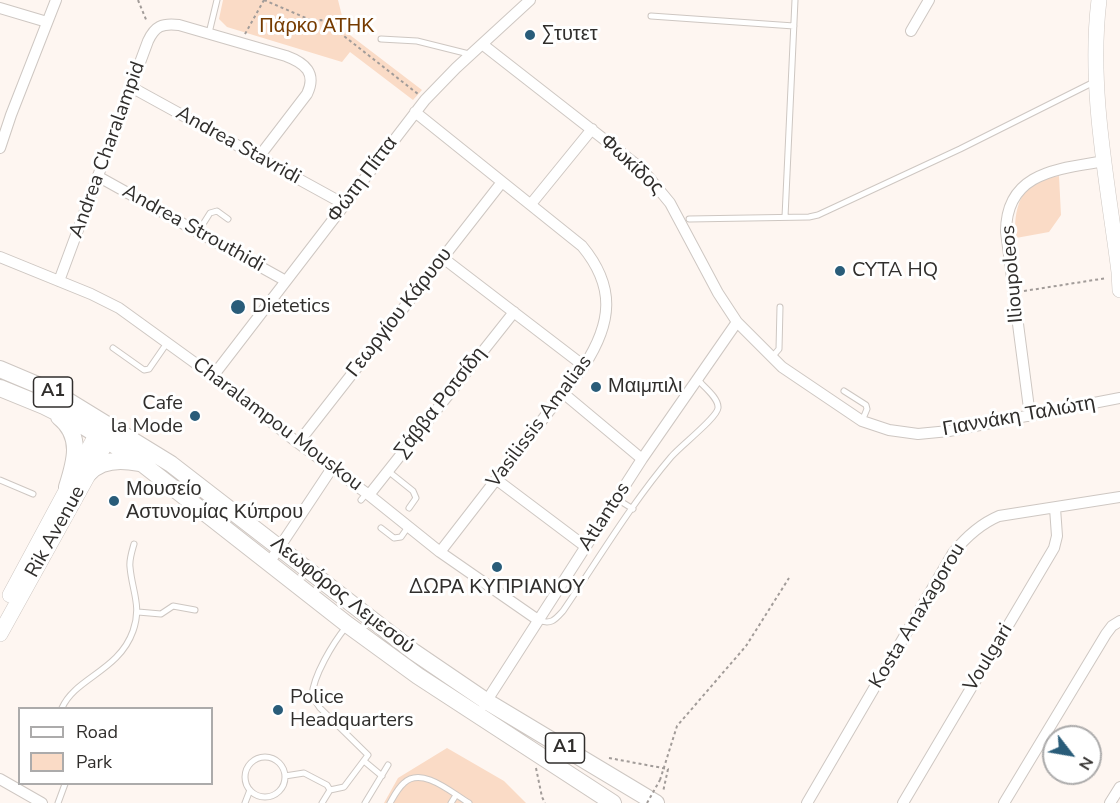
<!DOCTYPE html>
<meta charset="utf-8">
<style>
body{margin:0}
#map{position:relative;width:1120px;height:803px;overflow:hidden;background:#fef6f1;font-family:"Nunito Sans",sans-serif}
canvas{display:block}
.legend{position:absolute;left:18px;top:707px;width:195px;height:78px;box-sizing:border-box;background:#fff;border:2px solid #acabab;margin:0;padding:8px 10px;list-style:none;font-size:18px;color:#302e2c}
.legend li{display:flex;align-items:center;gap:12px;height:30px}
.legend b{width:30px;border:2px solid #acabab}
.north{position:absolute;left:1042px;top:725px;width:60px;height:60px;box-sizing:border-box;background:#fff;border:2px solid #acabab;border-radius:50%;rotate:121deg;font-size:16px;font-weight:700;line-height:24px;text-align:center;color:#302e2c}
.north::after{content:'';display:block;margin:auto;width:21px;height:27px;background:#295c79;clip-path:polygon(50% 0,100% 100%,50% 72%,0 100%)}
</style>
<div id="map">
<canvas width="1120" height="803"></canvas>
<ul class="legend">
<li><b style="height:8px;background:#fff"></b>Road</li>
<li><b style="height:16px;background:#fadbc6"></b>Park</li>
</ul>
<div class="north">N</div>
</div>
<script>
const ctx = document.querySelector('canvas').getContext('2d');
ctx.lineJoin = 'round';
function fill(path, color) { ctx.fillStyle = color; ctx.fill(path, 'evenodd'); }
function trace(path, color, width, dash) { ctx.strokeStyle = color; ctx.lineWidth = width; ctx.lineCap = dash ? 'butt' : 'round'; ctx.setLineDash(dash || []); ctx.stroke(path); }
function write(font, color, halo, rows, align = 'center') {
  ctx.font = font + ' "Nunito Sans",sans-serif'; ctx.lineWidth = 6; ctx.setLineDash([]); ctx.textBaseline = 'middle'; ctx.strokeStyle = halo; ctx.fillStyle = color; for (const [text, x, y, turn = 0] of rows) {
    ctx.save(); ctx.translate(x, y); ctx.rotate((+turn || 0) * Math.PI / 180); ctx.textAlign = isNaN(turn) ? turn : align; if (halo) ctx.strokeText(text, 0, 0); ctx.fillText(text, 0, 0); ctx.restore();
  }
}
const green = new Path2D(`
 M223,0H338L346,32L422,90L413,100L350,52L342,62L227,27L219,19Z
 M1059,176L1061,215L1049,232L1016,238C1013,217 1018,189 1040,180C1046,178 1053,177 1059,176Z
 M447,748L504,781L526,803H384L398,778Z`);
const path = new Path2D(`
 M138,0L147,22
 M264,0L313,21L321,20L326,22L418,94
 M245,34L264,0
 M1024,291L1107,278
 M609,758L668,769L663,792
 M536,768L542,797L545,803
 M660,780L677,726L746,646L789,578`);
const lane = new Path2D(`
 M651,16L794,26
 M209,33L217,0
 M381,39L417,41L469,54
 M785,217L795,0
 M689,219L809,217L818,215L960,149L1094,82
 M198,232L210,213L217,211L228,219
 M113,348L144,370L149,369L167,343
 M772,357L779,349L780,307
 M844,391L866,405L867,409L862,421
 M388,471L413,491L416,498L409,508
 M0,480L33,494
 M617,499L633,509
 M361,500L367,493
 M381,528L394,538L401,537L408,527
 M138,612L161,614L173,606L195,610
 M538,620C551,625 555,620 563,611C598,560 631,504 671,457C680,446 717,418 718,408C719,398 703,386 697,379
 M62,708C75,678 119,671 133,631C142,606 132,591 130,567C129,560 132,551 134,544
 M245 777a20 20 0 1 1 40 0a20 20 0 1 1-40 0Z
 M364,761L382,776
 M285,776L304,773L327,785L330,790L322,803
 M330,790L344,787L368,755L320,708L312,696C313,676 333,643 346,627
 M58,803L65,784
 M245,803L250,790
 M365,803L388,765
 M390,803C394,796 398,788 404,783C422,766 452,793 469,803
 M451,803L456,795`);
const street = new Path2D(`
 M0,8L47,22
 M911,31L929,0
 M482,44L642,169L670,203L718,293L737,322L782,367L862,421L889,430L918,434L949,431L1120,398
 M131,87L344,204
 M415,112L582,246C616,287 612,323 584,366L440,552
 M0,148L11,115L56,0
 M99,177L286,281
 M531,204L592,129
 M0,257L91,294L119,308L213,376L298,443L369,495L440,552L538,620
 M443,258L584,366
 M59,281L148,41C155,26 162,23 179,25L286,56C305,63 317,73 307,94L258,158
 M213,376L425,100L456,68L530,0
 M563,393L642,459
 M1030,416L1006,232C1006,171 1060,169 1105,161
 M298,443L502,182
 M497,480L586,547
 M369,495L514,312
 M269,563L332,468
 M484,705L642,459L737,322
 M0,779L42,803
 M807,803L953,553C966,537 980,524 999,516L1120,497
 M903,803L1054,548L1057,536L1055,508
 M1004,803L1106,634L1112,626L1120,621
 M1110,803L1120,787`);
const secondary = new Path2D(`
 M1099,0C1088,89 1108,184 1119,272L1120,290
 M10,595L102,424
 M0,634L113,430`);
const primary = new Path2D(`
 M0,369L52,391L171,464L414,652L486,701L656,803
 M0,388L44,406L78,423L135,458L348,625L418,676L613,803
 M59,417C83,436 75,462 67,487
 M88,474C101,459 120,459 139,463`);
const pathBridge = new Path2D(`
 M647,803L660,780`);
const markers = [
 [530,35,6,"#295c79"],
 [840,271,6,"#295c79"],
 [238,307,8,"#295c79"],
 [596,387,6,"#295c79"],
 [195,416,6,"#295c79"],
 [114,501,6,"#295c79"],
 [497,567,6,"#295c79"],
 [278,710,6,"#295c79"]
];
const shields = [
 [53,392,39],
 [565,748,39]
];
const shieldNames = [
 ["A1",53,392],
 ["A1",565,748]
];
const parkNames = [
 ["Πάρκο ΑΤΗΚ",317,27]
];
const poiNames = [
 ["Στυτετ",542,35],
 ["CYTA HQ",852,271],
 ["Dietetics",252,307],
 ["Μαιμπιλι",608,387],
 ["Cafe",183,404,"right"],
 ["la Mode",183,427,"right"],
 ["Μουσείο",126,490],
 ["Αστυνομίας Κύπρου",126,513],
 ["ΔΩΡΑ ΚΥΠΡΙΑΝΟΥ",497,588,"center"],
 ["Police",290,698],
 ["Headquarters",290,721]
];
const streetNames = [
 ["Andrea Stavridi",238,146,29],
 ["Andrea Charalampid",108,150,-70],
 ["Φωκίδος",631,165,43],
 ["Φώτη Πίττα",363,180,-53],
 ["Andrea Strouthidi",193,229,29],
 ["Ilioupoleos",1013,274,-95],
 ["Γεωργίου Κάρυου",400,313,-52],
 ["Σάββα Ροτσίδη",441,403,-52],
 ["Γιαννάκη Ταλιώτη",1019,417,-10],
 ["Vasilissis Amalias",540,422,-53],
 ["Charalampou Mouskou",277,425,37],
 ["Atlantos",605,517,-57],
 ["Rik Avenue",56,532,-61],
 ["Λεωφόρος Λεμεσού",342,596,38],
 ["Kosta Anaxagorou",918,616,-59],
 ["Voulgari",989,658,-59]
];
fill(green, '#fadbc6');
trace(lane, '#cec7c2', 7);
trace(street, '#cec7c2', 12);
trace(secondary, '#cec7c2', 16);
trace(primary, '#cec7c2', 18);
trace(path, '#a29c99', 2, [3, 3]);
trace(lane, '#fff', 5);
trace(street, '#fff', 10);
trace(secondary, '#fff', 15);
trace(primary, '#fff', 16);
trace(pathBridge, '#a29c99', 2, [3, 3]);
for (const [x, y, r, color] of markers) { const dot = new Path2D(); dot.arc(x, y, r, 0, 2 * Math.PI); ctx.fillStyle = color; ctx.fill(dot); trace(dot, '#fff', 2); }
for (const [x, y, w] of shields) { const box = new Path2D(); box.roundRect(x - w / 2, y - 15, w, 30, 4.5); ctx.fillStyle = '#fff'; ctx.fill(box); trace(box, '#302e2c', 1.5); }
write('bold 18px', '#302e2c', null, shieldNames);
write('20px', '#763b00', '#fff', parkNames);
write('20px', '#302e2c', '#fff', poiNames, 'left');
write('20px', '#302e2c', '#fff', streetNames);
</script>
